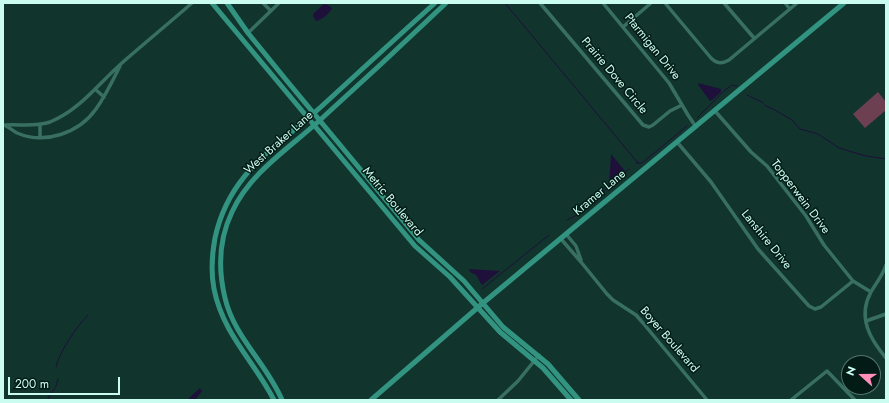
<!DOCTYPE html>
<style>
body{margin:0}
#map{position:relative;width:889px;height:403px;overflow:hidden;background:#11352d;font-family:Jost,sans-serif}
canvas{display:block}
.frame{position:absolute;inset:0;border:4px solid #cafcef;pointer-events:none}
.north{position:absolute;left:841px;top:355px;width:40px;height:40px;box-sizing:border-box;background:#031b15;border:1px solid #53756c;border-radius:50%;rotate:291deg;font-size:11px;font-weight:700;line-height:16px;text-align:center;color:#cafcef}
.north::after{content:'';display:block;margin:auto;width:14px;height:18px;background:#ff8eb9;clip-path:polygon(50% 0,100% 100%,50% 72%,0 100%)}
.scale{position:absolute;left:8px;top:377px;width:112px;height:18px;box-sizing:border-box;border:2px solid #cafcef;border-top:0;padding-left:5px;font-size:12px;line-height:14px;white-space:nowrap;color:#cafcef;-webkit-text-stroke:3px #031b15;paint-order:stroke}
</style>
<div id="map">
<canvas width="889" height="403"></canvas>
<div class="frame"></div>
<div class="north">N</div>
<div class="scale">200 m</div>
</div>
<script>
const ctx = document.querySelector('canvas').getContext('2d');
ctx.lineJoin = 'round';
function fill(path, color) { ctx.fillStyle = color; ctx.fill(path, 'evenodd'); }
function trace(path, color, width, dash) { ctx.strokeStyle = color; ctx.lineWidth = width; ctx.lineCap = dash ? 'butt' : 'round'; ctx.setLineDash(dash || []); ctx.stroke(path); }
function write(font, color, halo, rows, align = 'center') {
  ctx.font = font + ' Jost,sans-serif'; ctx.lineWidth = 3; ctx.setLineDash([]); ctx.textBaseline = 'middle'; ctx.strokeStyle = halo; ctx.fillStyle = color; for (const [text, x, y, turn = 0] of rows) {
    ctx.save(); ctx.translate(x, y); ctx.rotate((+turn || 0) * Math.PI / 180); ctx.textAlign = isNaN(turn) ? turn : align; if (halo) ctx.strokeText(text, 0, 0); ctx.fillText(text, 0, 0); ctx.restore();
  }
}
const green = new Path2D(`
 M878,92L886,102V110L865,128L853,114Z`);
const water = new Path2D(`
 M324,4L328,5L332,8C330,13 322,20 316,21L313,16L314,13Z
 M698,83L721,89V92L712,100L710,101L699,86Z
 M611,154L625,171L609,185Z
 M469,269L500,271L482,285L476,275L470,272Z
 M200,388L202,391L195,400H187Z`);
const stream = new Path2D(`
 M505,3L638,163
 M747,95L762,102L766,106L773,109L792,120L800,129L818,134L839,148L866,156L886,159
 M697,118L724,91L732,85L737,86
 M636,163H642L687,126
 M567,220L577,215L629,169
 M482,289L549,235
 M56,367C59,352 77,326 88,315
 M47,400L56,386L58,379`);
const street = new Path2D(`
 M263,3L271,11
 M540,3L643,125L649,127L653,125L670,111L682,105
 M603,3L669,83L688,115L696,127
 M665,3L711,58C717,64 722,64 729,60L797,3
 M724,3L754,38
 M785,3L790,9
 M623,27L651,3
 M248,33L279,3
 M95,89L104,97
 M715,111L751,152L767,166L806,216L824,245L853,281L871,292
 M40,124V138
 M4,125C9,127 13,131 17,133C45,145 79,133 96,109C106,95 113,80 120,66
 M5,125C19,124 36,127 50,122C80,110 99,83 123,62C146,42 169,23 192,3
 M677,142L711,182L758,249L809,306L815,309L821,307L853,281
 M566,234L576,246L581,260
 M561,239L581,262L607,294L613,300L636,315L643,323L707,400
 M886,265C883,275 876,283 871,292C857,317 870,339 886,358
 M866,321L886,314
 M498,400L518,381L539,355
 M791,400L827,371L855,400`);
const secondary = new Path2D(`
 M212,3L415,246L450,277L500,332L543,368L571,400
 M227,3L248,33L287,81L419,240L464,281L503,327L548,364L579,400
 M274,400C254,361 223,334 214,289C211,273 212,254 215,238C229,172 277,147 323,105C360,71 397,37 435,3
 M282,400C267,364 234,337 225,298C218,269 219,239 232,212C250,173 288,149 319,121C362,82 404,43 446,3
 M371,400L483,303L844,3`);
const streetNames = [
 ["Ptarmigan Drive",652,47,51],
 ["Prairie Dove Circle",614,76,50],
 ["West Braker Lane",279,143,-42],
 ["Kramer Lane",600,193,-40],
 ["Topperwein Drive",800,197,53],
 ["Metric Boulevard",392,202,50],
 ["Lanshire Drive",766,240,51],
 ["Boyer Boulevard",669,340,49]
];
fill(green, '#6d4051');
fill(water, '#1f0f3b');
trace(stream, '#1f0f3b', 1);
trace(street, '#386f62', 3.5);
trace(secondary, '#329480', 5);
write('12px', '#cafcef', '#031b15', streetNames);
</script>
